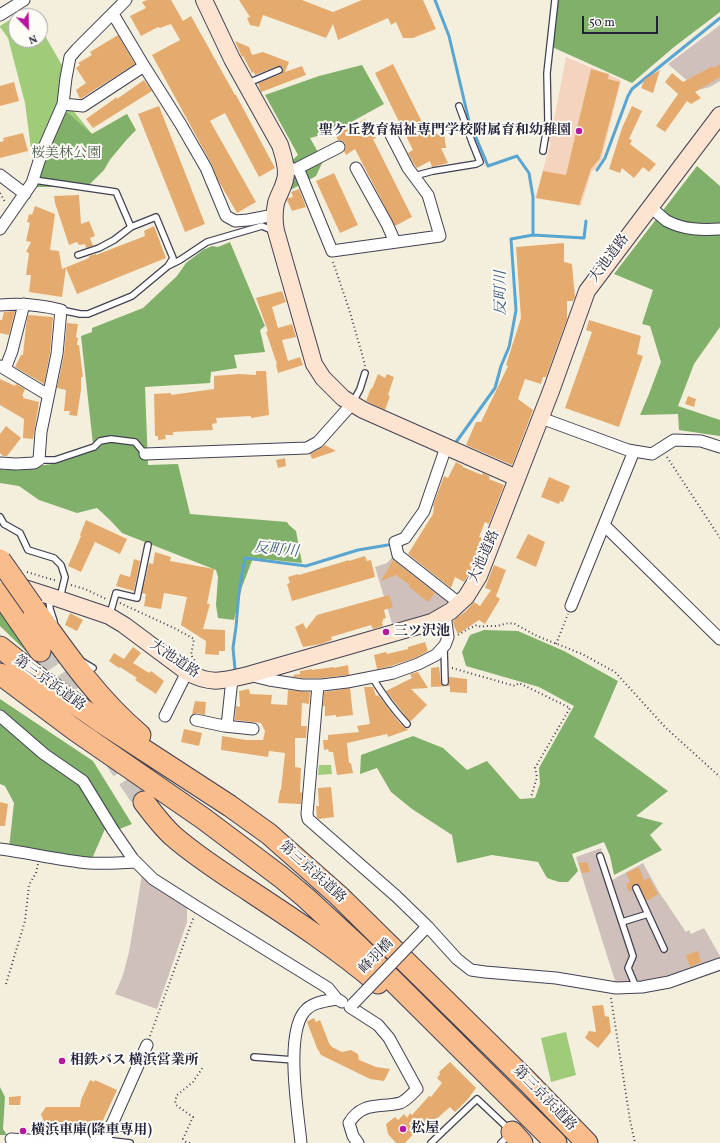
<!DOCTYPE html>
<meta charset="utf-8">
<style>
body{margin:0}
#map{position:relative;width:720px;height:1143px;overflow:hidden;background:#f4efdd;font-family:Vollkorn,serif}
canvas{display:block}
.north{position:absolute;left:8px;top:8px;width:40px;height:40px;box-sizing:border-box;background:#fdfcf7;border:1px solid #a5a5ac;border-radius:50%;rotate:157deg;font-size:11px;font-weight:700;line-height:16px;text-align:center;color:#22223b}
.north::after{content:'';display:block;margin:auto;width:14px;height:18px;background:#b5179e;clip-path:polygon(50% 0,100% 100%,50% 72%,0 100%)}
.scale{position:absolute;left:582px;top:16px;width:76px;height:18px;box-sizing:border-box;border:2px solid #22223b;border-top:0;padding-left:5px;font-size:12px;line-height:14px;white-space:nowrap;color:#22223b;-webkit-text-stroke:3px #fdfcf7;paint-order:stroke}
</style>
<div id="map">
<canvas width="720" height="1143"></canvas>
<div class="north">N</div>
<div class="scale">50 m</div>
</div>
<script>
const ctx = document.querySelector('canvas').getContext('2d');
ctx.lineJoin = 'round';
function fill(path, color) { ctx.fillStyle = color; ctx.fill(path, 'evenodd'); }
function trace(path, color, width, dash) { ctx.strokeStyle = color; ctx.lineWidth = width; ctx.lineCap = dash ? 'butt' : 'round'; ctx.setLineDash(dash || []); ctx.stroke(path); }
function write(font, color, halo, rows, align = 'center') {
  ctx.font = font + ' Vollkorn,"Noto Serif JP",serif'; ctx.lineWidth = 4; ctx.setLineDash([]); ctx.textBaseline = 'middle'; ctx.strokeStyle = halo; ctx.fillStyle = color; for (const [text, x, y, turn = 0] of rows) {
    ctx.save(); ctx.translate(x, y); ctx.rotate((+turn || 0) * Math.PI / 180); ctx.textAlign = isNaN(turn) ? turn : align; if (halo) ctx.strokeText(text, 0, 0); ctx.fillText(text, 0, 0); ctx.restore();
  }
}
const built = new Path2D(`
 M566,57L621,80L602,158L594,171L592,170L581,206L535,198L551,142L548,141L551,121L554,120Z`);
const industrial = new Path2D(`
 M720,25V81L710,87L698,90L668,64Z
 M393,556L449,600L436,612L393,627L375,567L387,563Z
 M601,848L612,880L643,863L659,892L686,932L689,930L691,934L704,928L720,956V960L667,980L616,984L576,857Z
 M142,875L187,908V922L157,1009L115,994L123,975L129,952Z`);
const green = new Path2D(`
 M29,8L34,16H16V40H40V27L63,67L60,94L92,134L127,114L135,130L87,187H36L25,103L8,38L0,27V26Z
 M319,765H331L332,774L318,775Z
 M566,1032L576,1075L551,1082L541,1038Z`);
const forest = new Path2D(`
 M557,0H720V12L674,47L632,83L552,47Z
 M362,65L384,104L333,132L310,138L323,161L316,176L287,192L289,163L298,155L265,95L319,76Z
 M61,112L68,113L92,134L127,114L136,130L126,140L111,158L104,170L87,187H36L45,145Z
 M697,166L720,186V327L694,364L678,406L720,420V436L679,430L678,414L640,415L649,394L661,362L650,326L642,324L653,290L614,274Z
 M230,242L265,326L260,330L265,352L234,355L237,368L211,372L210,383L145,387L148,465L178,464L190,514L287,522L289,525L296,531L302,563L253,558L242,587L234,620L218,618L216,605L218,577L216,570L122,533L111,521L97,508L77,513L39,500L19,486L0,483V468L3,470L39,466L58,463L93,451L103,444L112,442L109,436L101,438L93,444L81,336L92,332V328L143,308L177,276L186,263L203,250L212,246L218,247Z
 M0,606L33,658L0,626Z
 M484,630L518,631L564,651L618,681L594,737L668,791L636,816L663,823L650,835L662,850L614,875L610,856L604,842L572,854L578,871L568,882H559L547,878L538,862L492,855L457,863L452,835L412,809L391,792L377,768L360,774L361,755L413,736L443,748L467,770L487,761L520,799L535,798L540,784L539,768L574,706L539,687L466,666L462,652L470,635Z
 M0,699L93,761L132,824L117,830L108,822L91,861L9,848L14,803L5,786L0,784Z
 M0,1087L5,1097L3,1129L7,1135H0Z`);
const stream = new Path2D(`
 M435,0L449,36L469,121L488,166L517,156L529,173L533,197V235
 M597,170L605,158L628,96L632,89L720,18
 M454,445L495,388L501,366L509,347L512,332L516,310L511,239L533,235L584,238L586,221
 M235,669L233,648L236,627L239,592L245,558L306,566L358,550L388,545`);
const building = new Path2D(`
 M147,0H171L183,21L191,16L235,95H236L275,168L259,177L225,113L210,121L256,202L237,213L218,180L212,165L152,55L180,40L171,24L160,28L158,27L141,36L130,16L146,8L142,2Z
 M239,0H302L333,12L362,0H423L436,29L413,38H403L396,22L391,25L388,18L338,40L333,24L326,38L263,15L259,27L250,25L247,18L250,17Z
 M118,35L135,64L80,99L76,90L86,83L76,68L80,65L78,63L92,55L90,52Z
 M235,41L249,47L252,55L263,52L289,62L285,72L302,66L306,75L261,92L258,83L281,74L283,71V68L280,66H278L255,75L254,72L252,73L243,56L242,57Z
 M393,64L428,134L444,133L446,148H441L448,163L432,167L430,161L417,168L414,164L408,153L413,150L375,73Z
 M720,64V77L695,92L701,98L691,104L687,101L665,132L656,126L678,94L665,82L672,73L683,82L713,66L714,68Z
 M591,69L609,74L608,79L620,82L600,158L591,169L579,205L536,198L543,171L566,175Z
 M660,70L653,93L641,88L645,79Z
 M144,80L152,91L93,128L86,119L117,97V99Z
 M14,82L19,101L0,106V86Z
 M159,106L205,224L185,232L138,114Z
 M632,106L642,111L629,139L632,140L630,144L656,164L649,172L643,167L634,178L622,168L620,173L609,169L622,128Z
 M365,119L376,138L373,139L412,217L395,226L355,149L346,155L344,151L346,148L345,143L342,141L338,140L335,135Z
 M23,133L28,151L0,158V142L4,141L3,138Z
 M334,173L358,225L340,233L316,181Z
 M299,189L306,207L292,211L287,200L288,198L293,197L291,192Z
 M79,195L81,224L89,221L95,236L90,238L93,246L86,248L85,244L79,245L77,242L69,245L55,203L54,196Z
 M35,206L55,214L50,250L59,251L62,269L89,258V256L96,254V255L145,236L144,231L154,226L166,258L77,294L66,268L62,297L29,292L31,275H26L29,253L26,252L31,242L26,241L30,223L27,222L29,214L32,215Z
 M564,243V262L572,264L575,297L573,301H567V319L546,377H543L541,384L525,379L518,399L533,410L512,465L466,445L476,422H481L508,366L506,365L521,318L516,247Z
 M282,291L286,302L272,307L278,328L292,324L296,337L282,340L288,361L300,357L303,365L278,373L276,365L277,364L266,332L268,331L256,298Z
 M15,311L9,335L0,333V320H2L4,312Z
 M28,315L53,317L50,353L44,384L15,367L21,355H23L26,326Z
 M589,320L641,336L637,354L643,356L619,427L565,408L592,332L586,330Z
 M67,323L78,324L76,337L78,338L77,345H79L83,377H81V390L77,416L69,415L70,411H64L66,390L57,388L64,355Z
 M256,371H266L269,415L251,418V416L216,418L217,423L212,424L213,430L173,432V435H165L166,439L158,440V436H155L154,394L171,393V395L214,389V376L240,374L256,375Z
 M378,374L385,378L387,374L394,377L388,395L390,396L385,410L366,401L371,388L372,389Z
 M0,379L15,386L16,384L25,389L22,396H24L23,398L39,402L33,439L23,438L24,419L0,405Z
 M688,396L696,399L694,407L685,404Z
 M6,426L21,438L7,456H3L0,453V434Z
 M325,445L336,451L312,459L310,454L321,448Z
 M285,458L286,466L278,468L276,460Z
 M456,462L463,466V467L482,475L483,473L490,477L489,479L504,485L489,524L485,522L479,537L483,538L470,572L464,582L455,577L451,588L408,554L433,514L434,506H433L444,476L448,478Z
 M549,477L570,486L563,502L560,501L559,504L541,497Z
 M86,520L127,539L120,554L95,542L81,572L68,566L81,536L80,535Z
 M528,534L545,542L536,567L516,558Z
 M155,552L171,557L170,561L214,569L207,604H210L203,629L225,630V651H219V655L205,654L206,641L181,625L187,597L164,593L161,609L144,606L146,594L142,593L149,563L153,564Z
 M365,556L367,561L371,560L375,577L292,601L287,584L290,583L288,577L298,574L299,575L349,560V561Z
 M134,559L140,561L134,591L116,586L120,574L130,577Z
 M393,560L435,593L428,602L408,586L410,585L396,575L381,581Z
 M494,565L506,570L496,596L500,599L485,624L479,620L458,634L454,626L453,621L466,611L474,602L480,606L491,590L485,588Z
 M389,595L393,607L384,610L386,618L383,619V621L382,622L383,626L373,629L371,625L331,637L332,640L321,644L303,647L295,627L303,623L306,629L317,615Z
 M70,613L83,620L77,631L65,625Z
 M425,642L428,651L415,658L391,666L377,669L374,655L386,652L387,654L408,649V647Z
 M133,647L141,653L133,663L149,673L151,671L164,681L156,694L135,680L137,678L120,667L119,668L109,661L114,653L124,659Z
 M348,665L349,675L322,678H303L294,677L293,675L300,674V671L312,669V670L334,667V668Z
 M439,667L441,683L443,686H446L449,684V677L467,679V693L450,692V686L431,687V668Z
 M418,672L428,688L411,689L427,705L410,722L386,691L412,678L410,674Z
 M364,687H373L376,696L378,695L398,721L404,727L408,730L388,737L387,734L347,743L349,763H351L353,773L337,775L333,752H329L328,749L324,750L323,740H328V735L359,732L357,726L370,724Z
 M350,688L353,715L336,717V715L325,716V706H323L324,692Z
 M249,689L250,694L272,695L271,704L287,705L288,690L310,692L309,704L302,703L301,726H307L306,738H295V767L301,768L300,792L302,793L301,804L278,803L280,790H281L285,753L269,751L268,757L221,750L222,736L246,740H263L265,731L261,723L235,720L236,706L240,707L239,691Z
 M195,701L206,702L205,715L197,713L192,714Z
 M184,729L202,733L199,746L181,742Z
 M331,787L334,817L319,819L317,818L316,806H319L318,788Z
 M0,802L8,804L5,826H0Z
 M587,862L590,872L582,873L579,863Z
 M639,867L644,880L649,878L658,894L647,901L639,885L634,884L632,887V890L629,892L626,884L630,882L626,873Z
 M698,951L701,962L690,967L686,955Z
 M603,1005L605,1016L609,1017L611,1032L598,1048L585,1038L589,1031L596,1032L592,1006Z
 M314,1018L316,1022L320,1020L329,1043L332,1047L342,1052L351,1050L358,1054L359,1060L376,1067L390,1069L384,1081L370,1079L321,1055L317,1048L307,1022L308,1021Z
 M450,1062L476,1088L468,1099L455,1112L450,1107L423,1131L422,1125L405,1143H396L388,1134L386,1124L395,1117L398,1120L404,1114L407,1118L410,1113L412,1115L429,1096L431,1097L442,1083L437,1078L440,1074L439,1072Z
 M90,1080L94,1082L95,1080L117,1090L98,1131L45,1132L44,1122L41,1114L46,1107H80L81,1100Z
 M21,1096L20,1105H9V1097Z`);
const highwayTunnel = new Path2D(`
 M40,651L144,802`);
const path = new Path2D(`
 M0,193L5,202
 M333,262L349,309L364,361L365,366
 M667,457L720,538
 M27,572L57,581
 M71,585L85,589L106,599
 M120,603L176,629L194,639L191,655L195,661
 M458,635L468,629L477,625L481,627L485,626H497L509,623L515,624L537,636L582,654L615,672L666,728L720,777
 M556,644L568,614
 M452,668L515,686L519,683L570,708L535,768L537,777L531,797
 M6,984L25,921L29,885L36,873L38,864
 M611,998L630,1120L635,1143
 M150,1036L194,916
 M190,1143L186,1142L183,1139L193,1117L176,1105L175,1101L177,1095L193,1082L203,1067`);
const lane = new Path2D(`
 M248,83L279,70
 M543,151L548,121L547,73L555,0
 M414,176L433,171L476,164L480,162L472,142L459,106
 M34,180L116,192L131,227
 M168,266L180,260L207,242L262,226L274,231
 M61,310L80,314H88L132,296L168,266L173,258L156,217L131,227L114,240L99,248L78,255
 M353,402L360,389L365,373
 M39,460H55L94,447L100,441L111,439L135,442L145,454
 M0,517L4,524L20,533L28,550L54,558L61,565L65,577L60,598
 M49,598L50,609L54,621
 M110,614L116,593L137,598L148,545
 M444,647L445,682
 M83,662L93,668
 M372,677C383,695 392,708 407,724
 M600,856L633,956L628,968L636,987
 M636,888L664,949
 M622,922L648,914
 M254,1057L294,1060
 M105,1140L130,1143
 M431,1143L477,1099L512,1132L501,1143`);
const street = new Path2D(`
 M113,14L144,66L180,123L206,168L226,216L235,221L248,220L274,215
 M0,15L24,0
 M63,104L66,78L70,57L77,49L126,0
 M298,168L332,251L440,236L428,195L408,168L390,133
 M356,168L387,224L395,242
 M291,170L298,168L339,147
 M0,175L25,194
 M650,207C656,211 661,217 667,221C684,230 702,230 720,229
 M0,229L32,183L42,152L63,104L83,106L144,66
 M0,305C21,303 41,305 61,310L57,354L41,432L39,460L34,463L16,464L0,463
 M0,366L48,395
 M5,369L12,351L24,304
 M541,418L628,450L652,454L674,440L701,441L720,447
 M446,447L424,511L405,538L395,542L398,555L459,603
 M145,454L307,448L318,442L352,404
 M604,525L720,639
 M571,606L634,451
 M249,675L269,680L302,685H322L347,682L393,673L418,664L436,655L445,645L448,637L445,614
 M318,685L307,814L308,819L396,896L428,927
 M0,716L44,754L83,781L113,830L133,859L153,879L197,907L328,988L337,999
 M165,716L187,672
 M196,720L224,726L253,729
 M227,726L232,679
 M0,849C30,853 59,860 89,863C105,864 121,863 136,862
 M423,931L428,927L457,959L471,970L485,972L556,978L616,988L642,987L669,982L720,964
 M350,1007L378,1025L389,1038L417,1089C413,1093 406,1101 400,1103C380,1108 362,1101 349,1123L353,1136L358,1143
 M11,1139L28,1140H105L147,1045
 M301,1143C298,1112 285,1037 304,1012C312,1002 326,1001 337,999L342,1002`);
const secondary = new Path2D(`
 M204,0L232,59L280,145C283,154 286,164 286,173C286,184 279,193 276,203C274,213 274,221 276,231L314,364L323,378L343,398L363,410L517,478
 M0,580L59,599L109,616L124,625L187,672C210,685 223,681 248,675L432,622L451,611L466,597L479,576L551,391L587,291L720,115`);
const highway = new Path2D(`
 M0,593L40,651
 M33,607C65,652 97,699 140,735
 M0,647L44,682L101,722L230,806L269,834L338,895L527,1081L587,1143
 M0,674L75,730L204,819L281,877L305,897L358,946L556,1143
 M144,802C153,814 162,826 173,836C197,857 224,874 250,891C294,920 338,949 378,983
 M512,1132L522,1143`);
const streetBridge = new Path2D(`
 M353,1004L423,931`);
const highwayBridge = new Path2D(`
 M0,560L33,607`);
const markers = [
 [579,131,4,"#b5179e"],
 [386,632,4,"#b5179e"],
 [62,1061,4,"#b5179e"],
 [403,1129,4,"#b5179e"],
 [23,1131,4,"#b5179e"]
];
const poiNames = [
 ["聖ケ丘教育福祉専門学校附属育和幼稚園",571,131,"right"],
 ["三ツ沢池",394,632],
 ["相鉄バス 横浜営業所",70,1061],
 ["松屋",411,1129],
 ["横浜車庫(降車専用)",31,1131]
];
const parkNames = [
 ["桜美林公園",66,154]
];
const streetNames = [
 ["大池道路",610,259,-53],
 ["大池道路",485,557,-66],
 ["大池道路",174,660,34],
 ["第三京浜道路",49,684,36],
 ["第三京浜道路",312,873,42],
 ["峰羽橋",377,957,-46],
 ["第三京浜道路",544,1099,46]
];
const waterNames = [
 ["反町川",502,293,-90],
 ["反町川",276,551,6]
];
fill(built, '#f4d4bf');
fill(industrial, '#d0c0bb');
fill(green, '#a0cc79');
fill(forest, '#80b069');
trace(stream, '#59a5d2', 3);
fill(building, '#e5ab6e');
trace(highwayTunnel, '#cac6bd', 21, [21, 10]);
trace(lane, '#424153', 8);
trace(street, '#424153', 13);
trace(secondary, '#424153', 18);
trace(highway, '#424153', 23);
trace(path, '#424153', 2, [1, 3]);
trace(lane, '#fff', 5.5);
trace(street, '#fff', 11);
trace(secondary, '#fde4d0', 16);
trace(highway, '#f9bc8a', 21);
trace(streetBridge, '#424153', 13, []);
trace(highwayBridge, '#424153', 23, []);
trace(streetBridge, '#fff', 11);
trace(highwayBridge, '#f9bc8a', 21);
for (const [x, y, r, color] of markers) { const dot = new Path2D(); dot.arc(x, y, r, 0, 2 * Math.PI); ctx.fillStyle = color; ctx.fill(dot); trace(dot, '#fdfcf7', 1.5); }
write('bold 14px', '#22223b', '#fdfcf7', poiNames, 'left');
write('14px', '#4e5e51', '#fdfcf7', parkNames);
write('14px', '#22223b', '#fdfcf7', streetNames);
write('italic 15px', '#3b5d7f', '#fdfcf7', waterNames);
</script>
